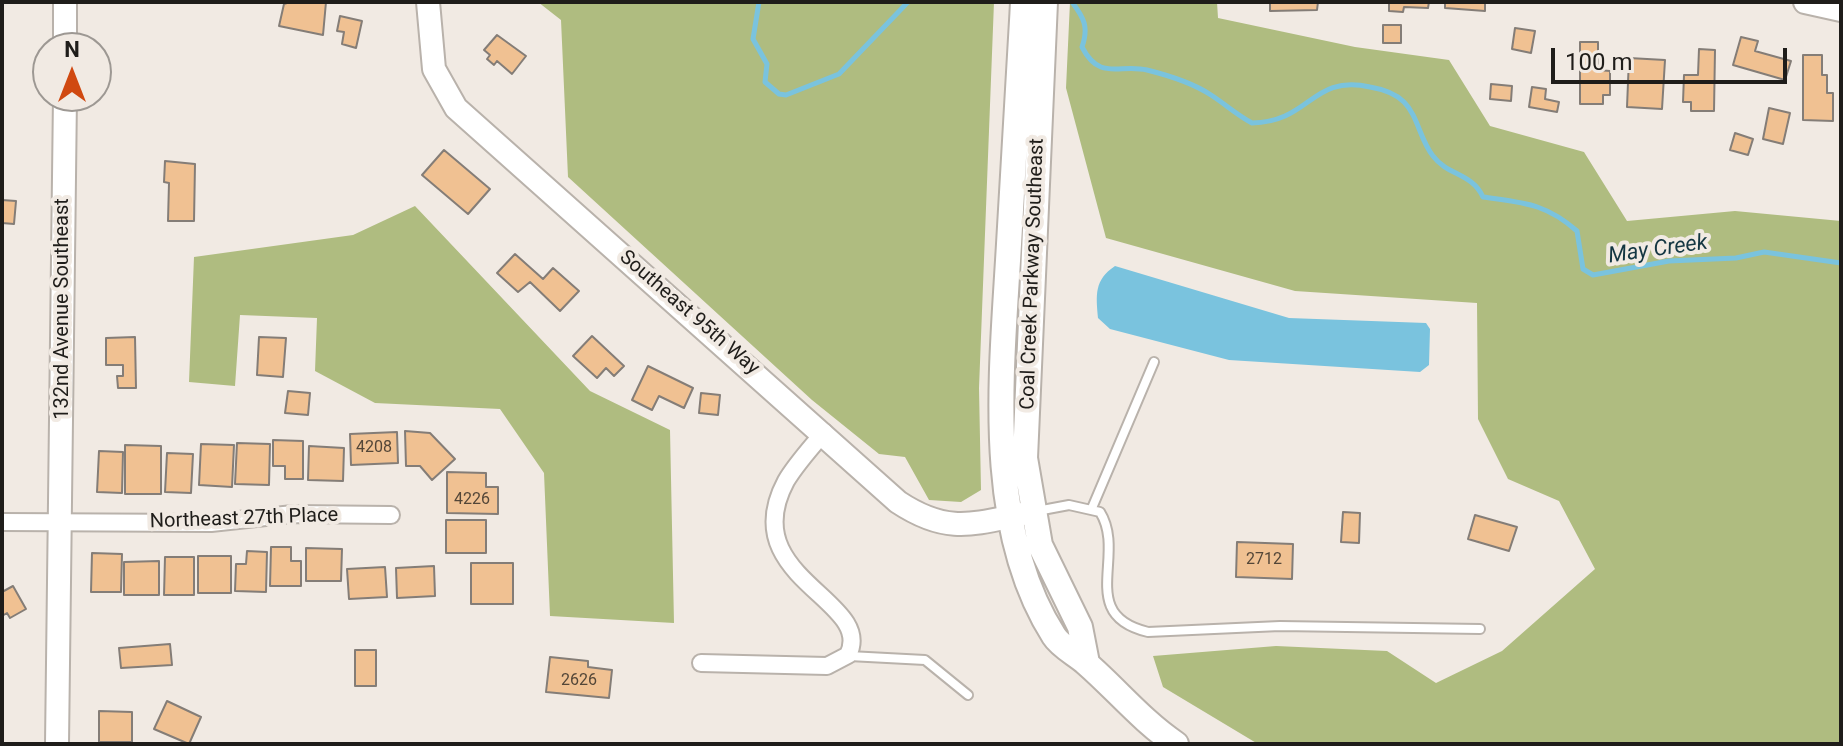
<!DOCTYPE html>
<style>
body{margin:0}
#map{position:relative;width:1843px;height:746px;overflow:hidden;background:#f1eae3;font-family:Roboto,sans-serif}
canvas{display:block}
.frame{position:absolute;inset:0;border:4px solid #1f1d1a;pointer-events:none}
.north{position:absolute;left:32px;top:32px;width:80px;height:80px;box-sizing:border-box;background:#f1eae3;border:2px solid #9d9893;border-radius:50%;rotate:0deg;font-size:22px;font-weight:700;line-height:32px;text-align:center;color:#1f1d1a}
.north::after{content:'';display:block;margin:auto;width:28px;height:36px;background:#d04911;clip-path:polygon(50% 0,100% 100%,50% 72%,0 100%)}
.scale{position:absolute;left:1551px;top:48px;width:236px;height:36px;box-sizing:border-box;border:4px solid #1f1d1a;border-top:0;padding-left:10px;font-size:24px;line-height:28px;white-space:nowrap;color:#1f1d1a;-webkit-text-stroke:6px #f1eae3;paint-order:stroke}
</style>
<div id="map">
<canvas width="1843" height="746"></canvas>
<div class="frame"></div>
<div class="north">N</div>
<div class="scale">100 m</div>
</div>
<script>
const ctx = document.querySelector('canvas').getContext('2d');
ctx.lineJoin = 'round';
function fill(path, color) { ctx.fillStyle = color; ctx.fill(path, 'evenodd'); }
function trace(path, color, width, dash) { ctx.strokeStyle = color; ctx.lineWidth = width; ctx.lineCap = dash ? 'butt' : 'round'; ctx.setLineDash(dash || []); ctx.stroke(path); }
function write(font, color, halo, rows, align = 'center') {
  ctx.font = font + ' Roboto,sans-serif'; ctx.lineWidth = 8; ctx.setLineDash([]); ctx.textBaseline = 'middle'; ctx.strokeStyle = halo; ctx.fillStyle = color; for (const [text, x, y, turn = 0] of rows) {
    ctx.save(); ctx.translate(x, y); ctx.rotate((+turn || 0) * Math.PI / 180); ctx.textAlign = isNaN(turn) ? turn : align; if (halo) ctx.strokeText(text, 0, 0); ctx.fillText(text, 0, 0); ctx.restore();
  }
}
const forest = new Path2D(`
 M538,2H994L979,388L981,490L961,502L929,500L905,457L879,454L812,400L568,177L561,20Z
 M1070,2H1217L1218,18L1355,47L1449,60L1490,126L1584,152L1627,221L1735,211L1841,221V744H1258L1163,687L1153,656L1276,646L1387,651L1436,683L1502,651L1595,569L1559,501L1508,479L1478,419L1477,303L1295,291L1106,238L1066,88Z
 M415,206L590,391L670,430L674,623L550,616L544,473L500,409L375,403L315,371L317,318L240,315L235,386L189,382L194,257L353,235Z`);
const water = new Path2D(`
 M1115,266L1289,318L1426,323L1430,329L1429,365L1420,372L1229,360L1110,329L1098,318C1096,295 1094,280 1115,266Z`);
const stream = new Path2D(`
 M759,2L753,39L767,64L765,82L779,94L786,95L839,74L908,2
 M1072,2C1084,18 1089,27 1082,47C1100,82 1120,63 1147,70C1167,75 1193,83 1211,95C1225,104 1237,115 1252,123C1311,122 1311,74 1370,87C1382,89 1395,93 1404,102C1418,116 1420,140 1433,156C1448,176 1472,173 1483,197C1524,203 1545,203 1577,231L1583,269L1593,275L1669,261L1736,258L1764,252L1841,263`);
const building = new Path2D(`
 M290,2H326L323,35L279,26L284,4Z
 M1270,2H1318L1317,10L1270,11Z
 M1389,2H1429L1428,8L1404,7L1403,12L1389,11Z
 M1445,2H1485V11L1445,8Z
 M340,16L362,21L356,48L342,44L344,32L337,31Z
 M1383,25H1401V43H1383Z
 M1515,28L1535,31L1531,53L1512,49Z
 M497,35L526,56L512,74L497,61L494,65L487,59L490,55L484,50Z
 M1741,37L1758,41L1755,51L1791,61L1785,80L1733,65Z
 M1580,42H1598V70L1610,71V95H1603V104H1580Z
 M1699,49L1715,50L1714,111H1691V102H1683L1684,75H1698Z
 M1803,55H1822V75H1827V93H1833V121L1803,120Z
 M1629,58L1665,60L1662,109L1627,107Z
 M1491,84L1512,86L1511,101L1490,99Z
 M1532,87L1546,89L1545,99L1559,102L1557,112L1529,107Z
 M1769,108L1790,113L1783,144L1763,139Z
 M1735,133L1753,139L1748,155L1730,150Z
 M444,150L490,189L468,214L422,175Z
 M165,161L195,164L194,221H168L169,183L164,182Z
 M2,200L16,201L14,224L2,223Z
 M515,254L543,279L553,268L579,291L560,311L530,282L518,292L497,273Z
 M592,336L624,366L614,376L606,368L597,378L573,356Z
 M135,337L136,388H118L117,376H123V365H106V338Z
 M259,337L286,338L283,377L257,375Z
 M648,366L693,388L684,408L659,396L652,410L632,400Z
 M288,391L310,393L308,415L285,413Z
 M701,393L720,395L718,415L699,413Z
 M405,431L430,433L455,459L432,480L420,466H406Z
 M397,432L398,463L351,465L350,434Z
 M273,440L303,441V479H285V466H273Z
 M237,443L270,444L269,485L235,484Z
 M201,444L234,445L232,487L199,485Z
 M125,445L161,446V494H125Z
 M309,446L344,448L343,481L308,480Z
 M99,451L123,452L122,493L97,492Z
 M167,453L193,454L191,493L165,492Z
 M447,472L486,473V487H498V514L447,513Z
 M1343,512L1360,513L1359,543L1341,542Z
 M1475,515L1517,527L1509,551L1468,539Z
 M446,520H486V553H446Z
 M1237,542L1293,544L1292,579L1236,577Z
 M271,547H291V561H301V586H270Z
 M306,548L342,549L341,581H306Z
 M247,551L267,552L266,592L235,591L236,564H246Z
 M92,553L122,554L121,592H91Z
 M198,556H231V593H198Z
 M165,557H194V595H164Z
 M159,561V595H124V562Z
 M471,563H513V604H471Z
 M434,566L435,596L397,598L396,568Z
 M385,567L387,597L349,599L347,569Z
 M13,586L26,609L10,618L7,613L2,616V592Z
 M170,644L172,665L121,668L119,648Z
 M355,650H376V686H355Z
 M550,657L588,661V667L612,670L609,698L546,692Z
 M167,701L201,717L189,744L154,729Z
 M99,711L132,712V742H99Z`);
const lane = new Path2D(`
 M1092,508L1154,362
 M1037,511L1069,505L1100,512C1127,555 1076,615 1148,632L1280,626L1480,629
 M849,656L925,660L968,695`);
const street = new Path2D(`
 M2,522L211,523L293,514L391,515
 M701,663L827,666L848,655C876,600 734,578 786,481C796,464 811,448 824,432`);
const secondary = new Path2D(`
 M428,2L434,69L456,108L898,502C948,535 973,524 1027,513
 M1805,2L1841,10
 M65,48V2
 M57,744L65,96`);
const primary = new Path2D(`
 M1023,2C1019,83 1014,164 1009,244C1002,369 983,525 1054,636C1061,647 1076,654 1086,663C1117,690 1142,721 1176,744
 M1045,2L1025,458L1040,545L1080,627L1087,663`);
const numberNames = [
 ["4208",374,448],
 ["4226",472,500],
 ["2712",1264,560],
 ["2626",579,681]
];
const streetNames = [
 ["Coal Creek Parkway Southeast",1033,274,-88],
 ["132nd Avenue Southeast",63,309,-90],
 ["Southeast 95th Way",689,313,41],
 ["Northeast 27th Place",244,519,-2]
];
const waterNames = [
 ["May Creek",1658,250,-8]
];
fill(forest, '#afbc80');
fill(water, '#7ac3de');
trace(stream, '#7ac3de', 5);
fill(building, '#f0c192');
trace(building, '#847d77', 2);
trace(lane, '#b9b2ab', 12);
trace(street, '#b9b2ab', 20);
trace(secondary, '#b9b2ab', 26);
trace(primary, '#b9b2ab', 28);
trace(lane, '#fff', 8);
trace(street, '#fff', 16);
trace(secondary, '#fff', 22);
trace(primary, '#fff', 24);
write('16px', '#534638', null, numberNames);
write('20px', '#1f1d1a', '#f1eae3', streetNames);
write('italic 22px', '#133642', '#f1eae3', waterNames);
</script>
